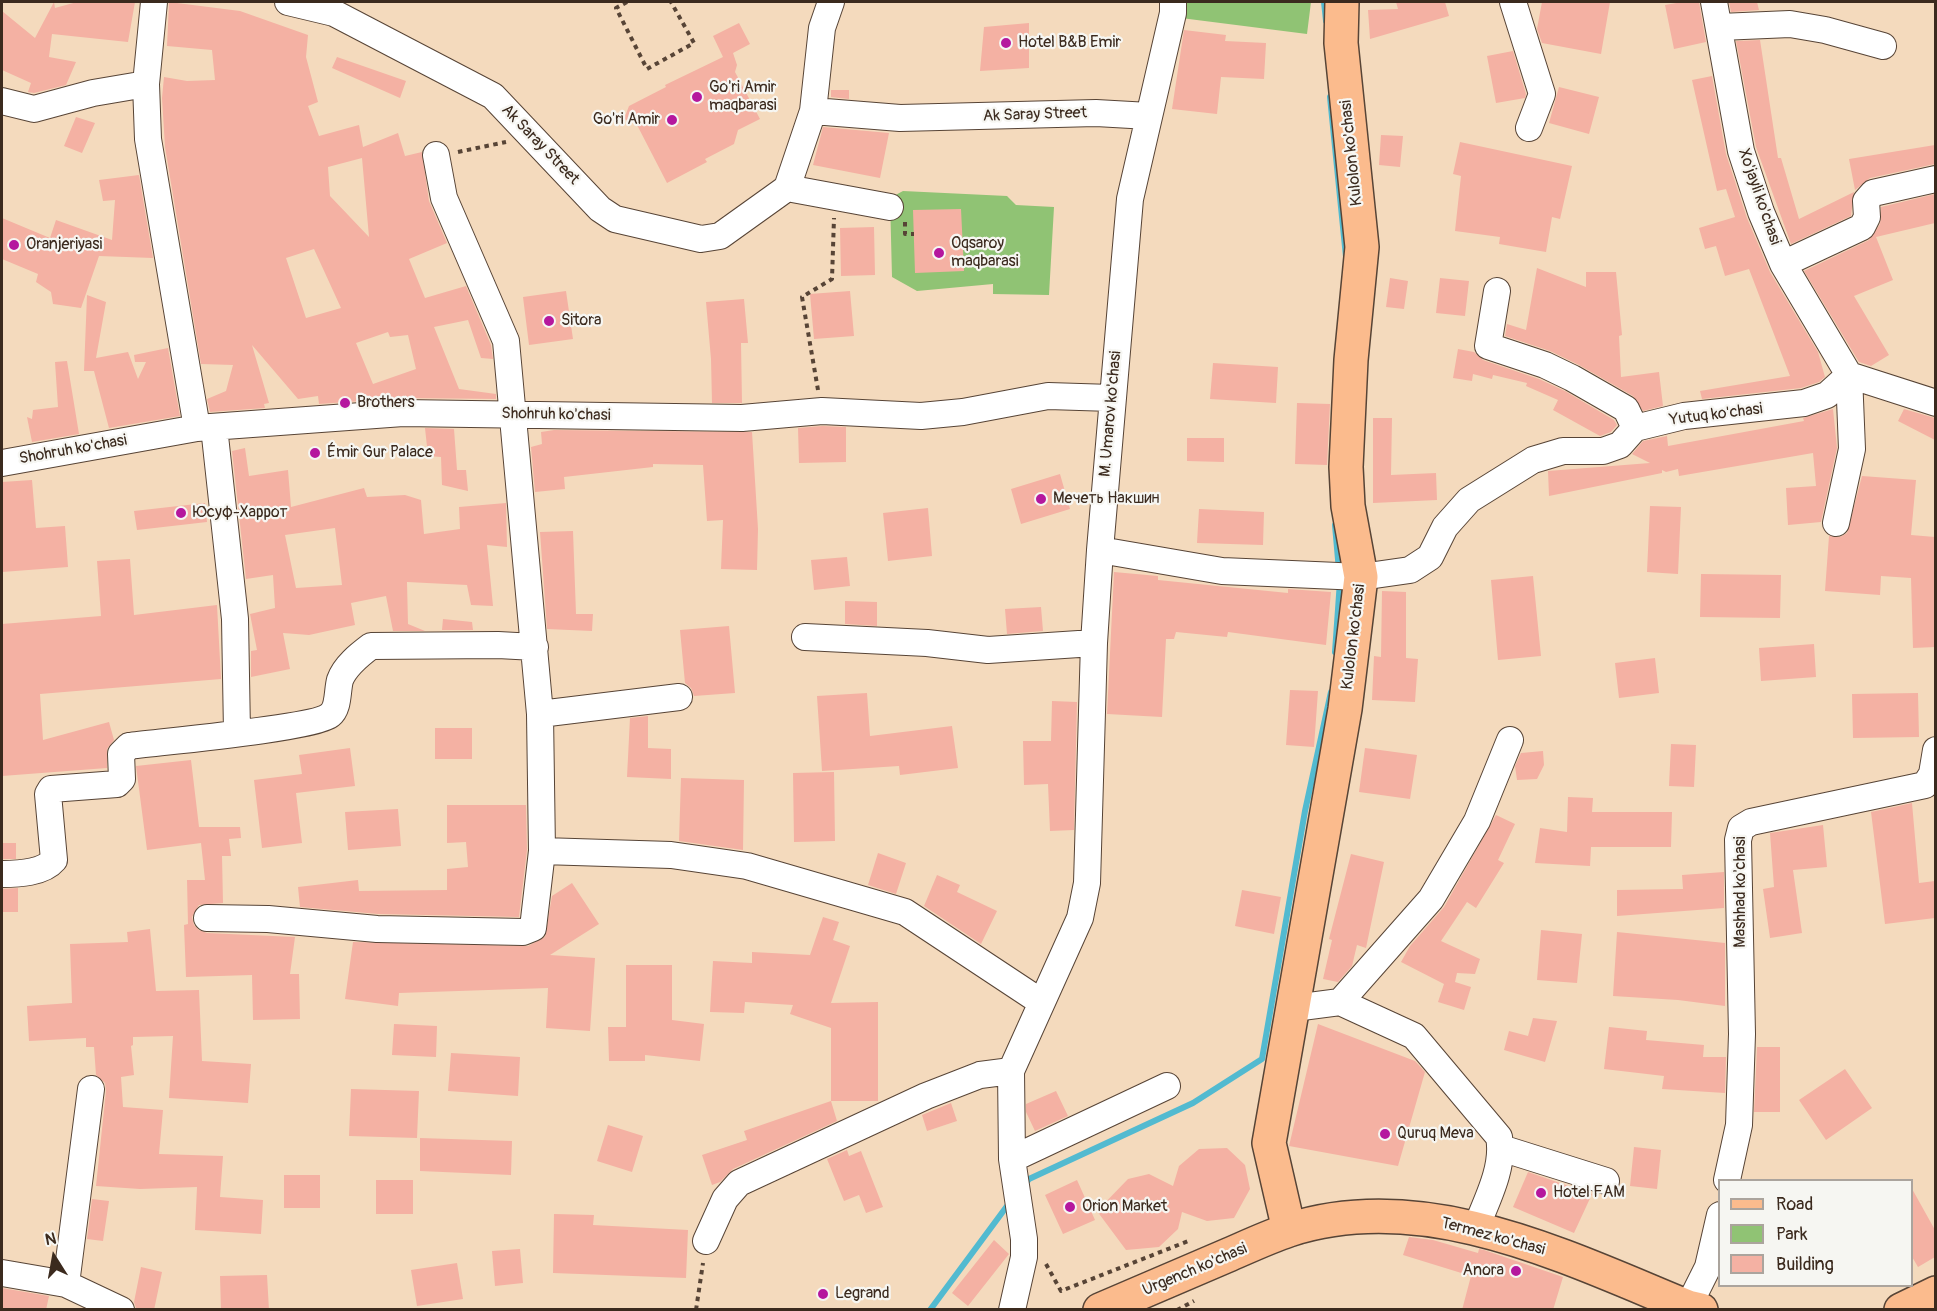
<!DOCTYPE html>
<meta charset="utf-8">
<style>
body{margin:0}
#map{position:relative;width:1937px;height:1311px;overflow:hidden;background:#f4dabd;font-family:Pangolin,sans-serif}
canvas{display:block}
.frame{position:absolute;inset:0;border:3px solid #3b2a1e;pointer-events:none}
.legend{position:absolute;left:1718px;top:1179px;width:195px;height:108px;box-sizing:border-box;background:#f6f6f2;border:2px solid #aba49d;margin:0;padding:8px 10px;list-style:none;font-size:18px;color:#3b2a1e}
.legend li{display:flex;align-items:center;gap:12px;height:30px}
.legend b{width:30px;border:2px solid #aba49d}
.north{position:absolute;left:24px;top:1227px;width:60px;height:60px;-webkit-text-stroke:4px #f6f6f2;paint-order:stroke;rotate:349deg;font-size:16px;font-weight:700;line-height:24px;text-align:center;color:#3b2a1e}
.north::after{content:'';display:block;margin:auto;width:21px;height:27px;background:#3b2a1e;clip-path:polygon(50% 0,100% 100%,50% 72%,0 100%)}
</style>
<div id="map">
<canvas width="1937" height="1311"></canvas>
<div class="frame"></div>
<ul class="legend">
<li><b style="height:8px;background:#fbbb8d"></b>Road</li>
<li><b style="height:16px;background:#90c374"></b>Park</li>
<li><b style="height:16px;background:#f4b1a3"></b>Building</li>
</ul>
<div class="north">N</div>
</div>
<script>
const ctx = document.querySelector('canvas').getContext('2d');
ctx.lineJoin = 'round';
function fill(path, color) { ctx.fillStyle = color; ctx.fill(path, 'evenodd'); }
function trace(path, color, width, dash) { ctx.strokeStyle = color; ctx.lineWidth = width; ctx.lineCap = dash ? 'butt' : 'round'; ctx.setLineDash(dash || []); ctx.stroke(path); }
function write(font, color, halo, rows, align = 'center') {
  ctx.font = font + ' Pangolin,sans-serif'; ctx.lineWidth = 4.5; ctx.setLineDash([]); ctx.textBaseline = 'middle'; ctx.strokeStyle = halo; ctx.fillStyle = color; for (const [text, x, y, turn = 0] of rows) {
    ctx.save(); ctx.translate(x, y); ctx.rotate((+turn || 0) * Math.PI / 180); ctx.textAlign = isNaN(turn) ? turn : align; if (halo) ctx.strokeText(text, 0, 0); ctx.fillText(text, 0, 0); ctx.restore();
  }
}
const green = new Path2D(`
 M1182,2H1311L1307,34L1181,18Z
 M903,191L1007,196L1016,205L1054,207L1049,295L993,294V284L917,291L892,277L890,198Z`);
const stream = new Path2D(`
 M1324,2L1326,21
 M1330,97L1346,257
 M1335,525L1339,571
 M1335,652L1340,581
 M1024,1185L1029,1179L1193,1103L1262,1059L1305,811L1331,692
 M930,1310L1010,1202`);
const building = new Path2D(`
 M54,2L55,8L77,2H135L128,42L52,34L49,57L76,62L66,85L34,93L28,92L31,83L2,70V11L35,38Z
 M169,2L240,11L308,35L306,57L318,102L308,106L319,136L359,125L363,147L398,133L405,156L422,152L429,201L447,243L409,259L425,298L466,286L491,345L493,359L481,358L468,320L434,327L459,389L496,394V399L403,398L319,404L318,396L298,399L252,345L269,403L264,404L265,408L210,412L207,399L226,391L233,365L201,364L165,147L162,98L164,77L187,81L215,80L212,50L167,46ZM362,158L369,237L330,196L328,167ZM314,249L341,308L306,318L286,258ZM388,332L390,337L408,335L416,369L373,384L356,343Z
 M1396,2H1445L1449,16L1370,39L1368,10L1398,9Z
 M1542,2H1610L1601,54L1542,43L1537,29Z
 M1682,2H1699L1706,42L1674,49L1665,5Z
 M1729,2H1757L1759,10L1731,12Z
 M739,23L750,44L733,53L737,65L735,72L760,119L738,130L734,144L705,159L707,162L667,183L636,123L624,119L629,106L666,87L665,85L723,57L713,36Z
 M1029,23V68L980,71L984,27Z
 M1184,30L1226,35L1225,41L1266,43L1264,79L1221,77L1217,114L1172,109Z
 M1760,40L1778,158H1781L1799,219L1854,192L1851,216L1791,244L1756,147L1736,41Z
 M1513,51L1526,94L1525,98L1496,103L1487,56Z
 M337,57L406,81L400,98L332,68Z
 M1712,76L1726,154L1747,218L1770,272L1818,352L1825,377L1819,382L1801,388L1702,399L1700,391L1790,376L1749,269L1725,276L1716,246L1705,249L1699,228L1735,217L1726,189L1717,191L1692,80Z
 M1559,87L1599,97L1589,134L1549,123Z
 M831,90H849V99L831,97Z
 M76,117L95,123L82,153L64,146Z
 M823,127L889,133L880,178L813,165Z
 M1381,135L1403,136L1400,167L1379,165Z
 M1460,142L1572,166L1560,219L1552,217L1546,252L1499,244L1500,237L1455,231L1461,176L1453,174Z
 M1935,145V164L1870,178L1855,190L1849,159Z
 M139,175L153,258L99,256L81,308L53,304L51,292L36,282L38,274L2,259V218L50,238L56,220L112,240L115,200L103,201L99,180Z
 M1935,194V223L1876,237L1893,280L1854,296L1889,355L1871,366L1859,362L1804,271L1869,240L1880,224L1881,207Z
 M961,209L964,271L915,273L913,210Z
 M874,227L875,275L841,276L840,228Z
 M1537,268L1586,287V272H1616L1622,335L1619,336L1621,377L1659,372L1663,406L1643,411L1633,396L1579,365L1550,351L1505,336L1507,324L1526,330Z
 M1390,278L1408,281L1404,309L1386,307Z
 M1440,278L1469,281L1465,316L1436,313Z
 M566,291L573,339L529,345L523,297Z
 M850,291L854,336L814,339L810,294Z
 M87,295L106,302L96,358L128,352L138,379L146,362H135L134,355L168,348L180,416L109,428L94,371H84Z
 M744,299L748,343H741L742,403H712L711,359L706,302Z
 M1458,349L1474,352L1483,360L1539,379L1565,391L1614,420L1617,425L1611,432L1600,436L1553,410L1558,400L1526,386L1527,383L1493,375L1492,379L1473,374L1472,381L1453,378Z
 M67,361L79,434L32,442L27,417L32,419L33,410L58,407L55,362Z
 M1213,363L1278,367L1276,403L1210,399Z
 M1297,403L1330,404L1327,465L1295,464Z
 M1833,409L1837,448L1821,522L1788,525L1786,488L1816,486L1813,453L1679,476L1678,469L1666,472L1662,470V473L1549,496L1548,471L1650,463L1632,454L1643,441L1667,436L1668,446L1804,421L1803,418Z
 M1904,409L1935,418V440L1898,421Z
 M1373,418H1392L1391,475L1436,473L1437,500L1373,503Z
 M822,426L846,427V462L799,463L798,428Z
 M425,428L454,429L457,470H466L468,491L442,485L441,457L428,456Z
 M554,430L752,432L758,529L757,570L721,569L723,520L707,521L703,465L653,464V467L564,477L565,489L535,492L531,447L542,444L541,432Z
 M1187,438H1224V462L1187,461Z
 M245,448L249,476L288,470L291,507L364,488L367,497L405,495L421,500L424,534L460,529L459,507L506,503L507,547L487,545L493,606L471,605L467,585L407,582L408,624L425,631H393L386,596L351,603L355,625L309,635L283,633L290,669L251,677V651L257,650L250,614L275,608L273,575L246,579L232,451ZM335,528L342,585L296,588L285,535Z
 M1060,474L1070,509L1021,524L1011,489Z
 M1862,476L1916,480L1911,535L1935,537V647L1913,648L1911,578L1881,576L1880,595L1825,591L1829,536L1840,537L1847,533Z
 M32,480L36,528L65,526L68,567L2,572V482Z
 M205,503L207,522L137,530L134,511Z
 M1650,506L1681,507L1678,574L1647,572Z
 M928,508L932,556L888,561L883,513Z
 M1199,509L1264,512L1263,545L1197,543Z
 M573,531L576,614H593L592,631L547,629L540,532Z
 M847,557L850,586L814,590L811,560Z
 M130,559L134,615L217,605L221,679L40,694L43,740L109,722L114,740L107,749V768L2,776V624L101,616L97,561Z
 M1114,572L1158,576V580L1288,593V589L1331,592L1326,645L1228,632L1227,637L1176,632L1174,639H1166L1162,717L1107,714Z
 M1701,574L1781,575L1780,618L1700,617Z
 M1533,576L1541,656L1498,660L1491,580Z
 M1382,591L1406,592V658L1418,659L1415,702L1372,700L1374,656L1381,657Z
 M845,601L877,602V626L845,624Z
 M1041,607L1043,631L1007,634L1005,609Z
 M443,619L472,622L473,630H442Z
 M729,626L735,693L694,696L691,688L685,683L680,630Z
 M1814,644L1816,677L1761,681L1759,648Z
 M1655,658L1659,693L1619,698L1615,663Z
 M1290,690L1318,691L1314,747L1286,745Z
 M867,693L870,736L952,726L958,768L900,775L899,766L822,771L817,696Z
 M1918,693L1919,737L1853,738L1852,694Z
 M1052,701L1077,702L1074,830L1050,831L1048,784L1024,785L1023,741H1051Z
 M648,716V748L671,749V779L627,777L630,718Z
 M435,728H472V759H435Z
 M1671,744L1696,745L1694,787L1669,786Z
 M350,748L355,786L296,793L302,843L262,848L254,780L302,774L299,755Z
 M1365,748L1417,755L1410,799L1359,792Z
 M1543,751L1544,765L1537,779L1517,780L1515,766L1521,753Z
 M191,760L199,827H240L241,838L229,839L231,856H222L223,903L199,905L192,917L194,925L199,930L207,933L295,937L290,974H299L300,1019L253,1020L252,975L186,977L184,925L188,924L187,880H205L201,843L147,850L136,766Z
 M834,772L835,841L794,842L793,773Z
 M681,778L744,780L743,850L679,841Z
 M1568,797L1593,798L1592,812H1672L1671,847H1591L1590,866L1535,863L1540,828L1567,832Z
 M1912,803L1919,883L1935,881V918L1885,924L1871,812Z
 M447,805H526L527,850L519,917L378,914L300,907L298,887L358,880L359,891L447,890V869L468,867L466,842L447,843Z
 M398,809L401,846L348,850L345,812Z
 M1496,815L1515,824L1498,860L1504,863L1476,908L1467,902L1441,941L1480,959L1475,974L1457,973L1455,982L1471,987L1464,1010L1438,1002L1444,984L1401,962L1410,946L1444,907Z
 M1823,825L1827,867L1793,870L1802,933L1770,938L1763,889L1774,887L1770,833Z
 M2,843H16V859H2Z
 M878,853L906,863L896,894L868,885Z
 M1351,854L1384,862L1366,948L1357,945L1352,966L1338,982L1323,979L1332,940L1329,939Z
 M1724,872V908L1617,916V890L1683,889L1682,875Z
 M937,875L960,885L957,892L997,911L981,944L924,906Z
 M572,883L599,924L550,955L595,958L590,1031L546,1028L548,988L399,993L398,1006L345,999L353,942L528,946L545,937L552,896Z
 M18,888V912H2V889Z
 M1242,890L1281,897L1274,934L1235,926Z
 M823,917L839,922L833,940L850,946L831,1003L878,1002V1101H831V1028L790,1014L793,1005L745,1002L744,1013L710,1012L713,961L752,963V952L810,955Z
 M150,929L156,991L199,990L202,1061L251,1064L248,1103L169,1098L173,1036L133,1037V1045L131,1046L134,1075L121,1077L123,1107L163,1110L159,1154L223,1156L220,1197L263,1200L261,1234L195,1230L197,1187L140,1189L96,1186L106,1091L105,1083L96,1075L94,1047H86V1038L29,1041L27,1006L72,1003L70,944L128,942L127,932Z
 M1541,930L1582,934L1577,983L1537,980Z
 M1617,932L1725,943V1006L1678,1000L1613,996Z
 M626,965H672V1020L704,1024L700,1061L645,1055V1061H609L608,1027H626Z
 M1533,1018L1557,1021L1545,1062L1504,1050L1509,1031L1528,1036Z
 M394,1024L437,1026L436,1057L392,1055Z
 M1318,1024L1415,1061L1425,1072L1398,1166L1289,1146Z
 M1609,1027L1647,1031L1646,1040L1704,1045L1703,1057H1726L1725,1093L1662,1089L1664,1076L1604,1069Z
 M1757,1047H1780V1112H1754Z
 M451,1053L520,1057L518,1096L448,1091Z
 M1845,1069L1872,1108L1826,1140L1799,1100Z
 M351,1089L419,1091L417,1138L349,1136Z
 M1056,1091L1068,1116L1035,1131L1026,1112V1104Z
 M831,1101L837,1121L733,1169L720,1182L712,1185L702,1155L747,1140L744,1131Z
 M951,1103L957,1121L927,1131L922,1115Z
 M608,1125L643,1136L632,1172L597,1161Z
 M420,1138L512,1141L511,1175L420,1171Z
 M1634,1147L1661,1150L1657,1189L1630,1186Z
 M1227,1148L1245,1165L1250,1189L1234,1218L1207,1221L1182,1212L1178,1229L1159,1247L1126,1250L1097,1211L1128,1179L1149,1174L1173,1186L1179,1166L1199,1149Z
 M847,1150L849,1156L861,1151L883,1207L866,1213L859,1195L844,1201L827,1159Z
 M1528,1172L1592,1194L1574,1233L1513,1207Z
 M284,1175H320V1208H284Z
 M376,1180H413V1214H376Z
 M1077,1180L1095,1220L1063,1234L1045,1195Z
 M1911,1187L1935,1230V1257L1918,1267L1911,1255Z
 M92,1199L109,1201L103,1241L87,1239Z
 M554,1214L594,1215L593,1225L688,1230L686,1278L553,1273Z
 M1409,1237L1433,1240L1478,1253L1479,1249L1484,1250L1563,1277L1553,1310H1462L1471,1276L1403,1255Z
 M994,1240L1009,1254L968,1306L952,1293Z
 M520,1249L523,1283L495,1286L492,1251Z
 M457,1263L463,1299L417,1306L411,1270Z
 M141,1267L162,1272L154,1310L136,1308L134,1302Z
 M267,1275L269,1310H221L220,1276Z
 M2,1288L49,1296L46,1310H2Z`);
const path = new Path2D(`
 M627,2L616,8L647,69L694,43L671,2
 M458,152L506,142
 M905,222V234H914
 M818,390L802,297L832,279L834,218
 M1046,1264L1061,1291L1191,1240
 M696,1310L703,1263
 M1177,1310L1194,1301`);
const minor = new Path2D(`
 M154,2L146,84L148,139L197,428
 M288,2L334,13L493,96L600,209L615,219L701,239L720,236L787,188L813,111L822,28L831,2
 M1513,2L1542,94L1529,128
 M1714,2L1741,151L1761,212L1783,264L1849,375L1852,449L1836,523
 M1720,27L1790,24L1825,30L1883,46
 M2,101L34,109L93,93L146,84
 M813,111L900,118L1096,113L1149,116
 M436,155L444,198L506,341L540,714L542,851L671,855L747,866L905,912L1041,1002
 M787,188L890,207
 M1783,264L1862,227L1867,217L1866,201L1873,193L1936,179
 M1497,291L1488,346L1545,365L1572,378L1626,409L1635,428
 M214,427L235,619L237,732
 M2,463L197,428L403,413L742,418L822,411L921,416L963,412L1048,396L1112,398
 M1100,550L1222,571L1361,577L1410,570L1430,557L1445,527L1469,500L1533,460L1563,451H1603L1620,445L1635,428L1684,416L1804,403L1827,395L1849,375L1936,403
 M805,637L927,643L988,650L1094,643
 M540,714L679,697
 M2,874C18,874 43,873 54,860L48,794L51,789L117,784L122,779L121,754L129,746C159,742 315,728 330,715C339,708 337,691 340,680C345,666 359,655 371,646L498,645L535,647
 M207,918L268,919L377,929L523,932L533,928L542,851
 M1340,1002L1414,1036L1499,1137C1505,1167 1486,1202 1475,1230
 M1294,1008L1340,1002L1431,899L1477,821L1510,740
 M1501,1148L1606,1181
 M1012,1159L1167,1086
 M1727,1180L1739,1125L1742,1034L1738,840L1741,828L1751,822L1925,785L1932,774L1936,750
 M706,1241L725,1199L739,1183L926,1096L980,1075L1011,1071
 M2,1273L66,1284L121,1310
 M66,1284L91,1089
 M1688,1307L1708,1267L1720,1215
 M1012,1310L1024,1257V1239L1012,1159L1011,1071L1080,918L1087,883L1094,643L1100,550L1130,199L1173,13V2`);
const major = new Path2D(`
 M1289,1230L1269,1143L1345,709L1361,577L1348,506L1346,467L1351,360L1362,247L1341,43L1342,2
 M1100,1310C1142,1292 1184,1274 1226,1256C1247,1247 1268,1237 1289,1230C1424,1186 1566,1257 1688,1307L1701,1310
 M1901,1310L1936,1293`);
const markers = [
 [1006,43,6,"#b5179e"],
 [697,97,6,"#b5179e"],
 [672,120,6,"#b5179e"],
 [14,245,6,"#b5179e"],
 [939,253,6,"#b5179e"],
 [549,321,6,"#b5179e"],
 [345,403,6,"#b5179e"],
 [315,453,6,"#b5179e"],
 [1041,499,6,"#b5179e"],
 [181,513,6,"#b5179e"],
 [1385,1134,6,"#b5179e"],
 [1541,1193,6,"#b5179e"],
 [1070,1207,6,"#b5179e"],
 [1516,1271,6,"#b5179e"],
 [823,1294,6,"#b5179e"]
];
const poiNames = [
 ["Hotel B&B Emir",1018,43],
 ["Go'ri Amir",709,88],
 ["maqbarasi",709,106],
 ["Go'ri Amir",660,120,"right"],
 ["Oqsaroy",951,244],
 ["maqbarasi",951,262],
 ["Oranjeriyasi",26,245],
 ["Sitora",561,321],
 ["Brothers",357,403],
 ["Émir Gur Palace",327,453],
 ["Мечеть Накшин",1053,499],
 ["Юсуф-Харрот",193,513],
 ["Quruq Meva",1397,1134],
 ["Hotel FAM",1553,1193],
 ["Orion Market",1082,1207],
 ["Anora",1504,1271,"right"],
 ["Legrand",835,1294]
];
const streetNames = [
 ["Ak Saray Street",1035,115,-2],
 ["Ak Saray Street",540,145,46],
 ["Kulolon ko'chasi",1352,153,-96],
 ["Xo'jayli ko'chasi",1759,197,71],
 ["M. Umarov ko'chasi",1111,414,-85],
 ["Shohruh ko'chasi",556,415,1],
 ["Yutuq ko'chasi",1716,415,-7],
 ["Shohruh ko'chasi",73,450,-10],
 ["Kulolon ko'chasi",1354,637,-83],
 ["Mashhad ko'chasi",1741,892,-90],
 ["Termez ko'chasi",1493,1237,15],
 ["Urgench ko'chasi",1195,1270,-23]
];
fill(green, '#90c374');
trace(stream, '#52bad0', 6);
fill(building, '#f4b1a3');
trace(minor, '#574436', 28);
trace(major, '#574436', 36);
trace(path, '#574436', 4, [4.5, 4.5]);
trace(minor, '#fff', 26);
trace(major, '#fbbb8d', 33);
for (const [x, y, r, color] of markers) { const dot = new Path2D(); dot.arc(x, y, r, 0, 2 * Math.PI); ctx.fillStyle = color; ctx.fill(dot); trace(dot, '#f6f6f2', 2); }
write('16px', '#3b2a1e', '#f6f6f2', poiNames, 'left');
write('16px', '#3b2a1e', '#f6f6f2', streetNames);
</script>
